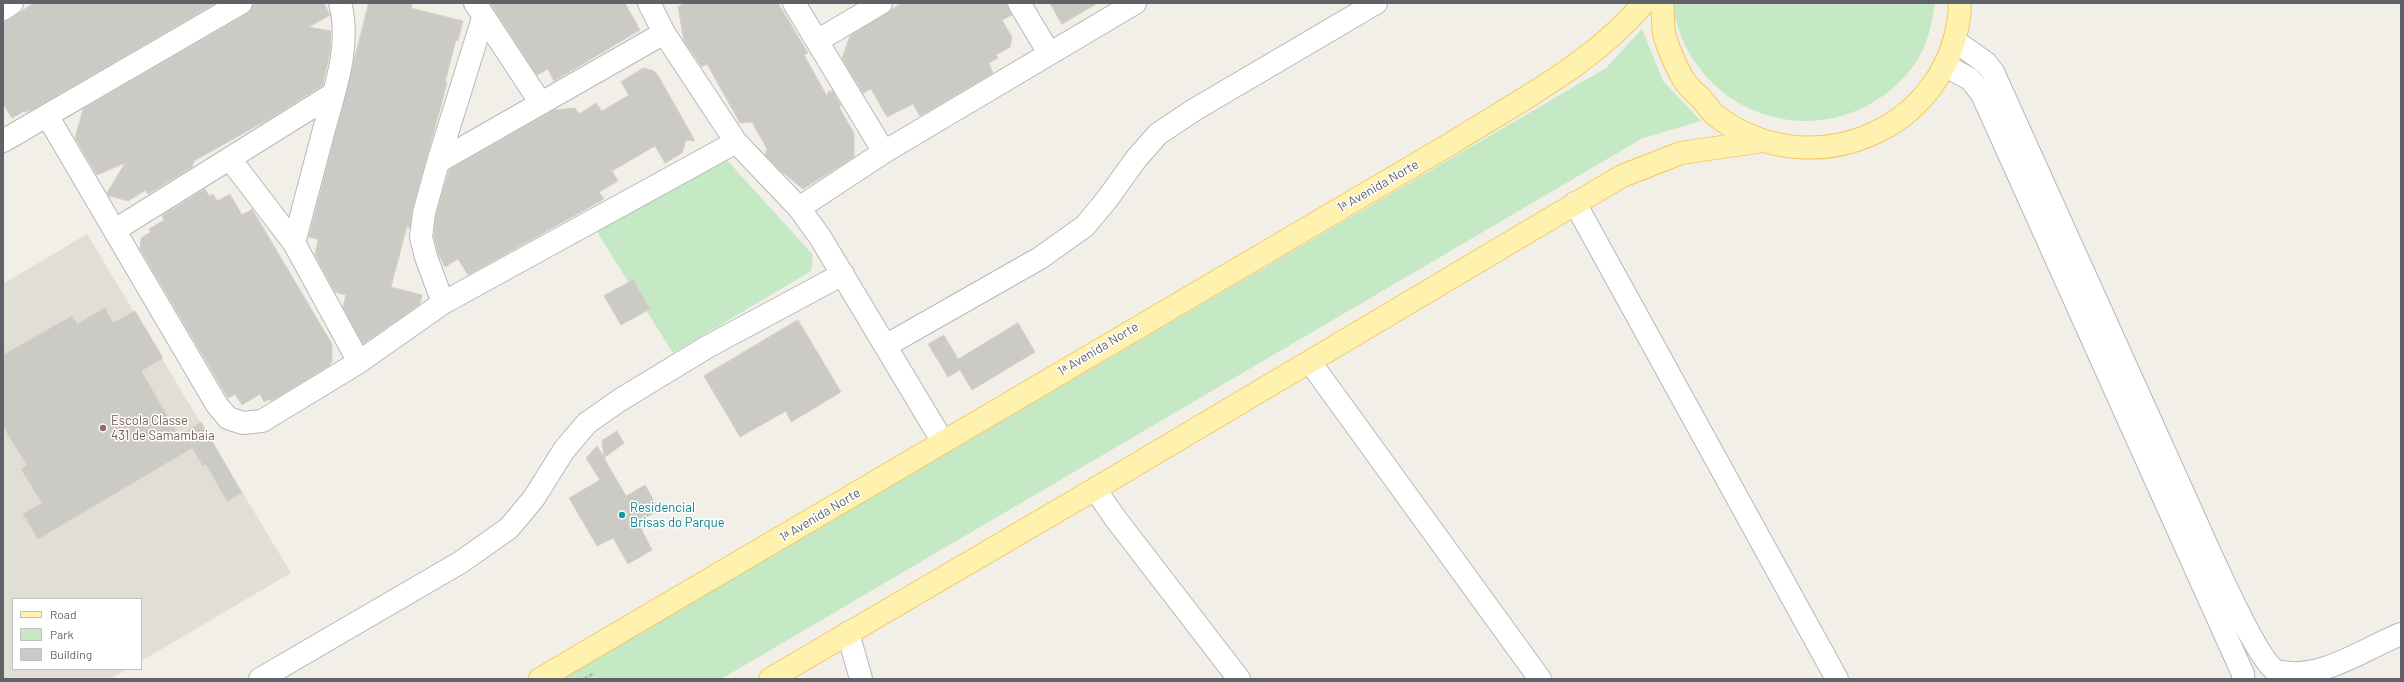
<!DOCTYPE html>
<meta charset="utf-8">
<style>
body{margin:0}
#map{position:relative;width:2404px;height:682px;overflow:hidden;background:#f1efe8;font-family:Barlow,sans-serif}
canvas{display:block}
.frame{position:absolute;inset:0;border:4px solid #5f6368;pointer-events:none}
.legend{position:absolute;left:12px;top:598px;width:130px;height:72px;box-sizing:border-box;background:#fff;border:1px solid #bfc1c3;margin:0;padding:5px 7px;list-style:none;font-size:12px;color:#5f6368}
.legend li{display:flex;align-items:center;gap:8px;height:20px}
.legend b{width:20px;border:1px solid #bfc1c3}
</style>
<div id="map">
<canvas width="2404" height="682"></canvas>
<div class="frame"></div>
<ul class="legend">
<li><b style="height:5px;background:#fff2af"></b>Road</li>
<li><b style="height:11px;background:#c5e8c5"></b>Park</li>
<li><b style="height:11px;background:#cccac5"></b>Building</li>
</ul>
</div>
<script>
const ctx = document.querySelector('canvas').getContext('2d');
ctx.lineJoin = 'round';
function fill(path, color) { ctx.fillStyle = color; ctx.fill(path, 'evenodd'); }
function trace(path, color, width, dash) { ctx.strokeStyle = color; ctx.lineWidth = width; ctx.lineCap = dash ? 'butt' : 'round'; ctx.setLineDash(dash || []); ctx.stroke(path); }
function write(font, color, halo, rows, align = 'center') {
  ctx.font = font + ' Barlow,sans-serif'; ctx.lineWidth = 3; ctx.setLineDash([]); ctx.textBaseline = 'middle'; ctx.strokeStyle = halo; ctx.fillStyle = color; for (const [text, x, y, turn = 0] of rows) {
    ctx.save(); ctx.translate(x, y); ctx.rotate((+turn || 0) * Math.PI / 180); ctx.textAlign = isNaN(turn) ? turn : align; if (halo) ctx.strokeText(text, 0, 0); ctx.fillText(text, 0, 0); ctx.restore();
  }
}
const education = new Path2D(`
 M87,234L291,573L141,661V599H13V669H127L110,679H3V284Z`);
const green = new Path2D(`
 M1674,3H1935C1932,24 1927,47 1914,65C1858,141 1748,139 1695,62C1684,46 1674,23 1674,3Z
 M1642,29L1663,81L1701,121L1643,138L721,679H561L1606,68Z
 M725,158L813,255L811,271L673,353L597,232Z`);
const building = new Path2D(`
 M34,3H216L32,110L25,112L24,111L12,118L3,104V21L10,19Z
 M253,3H324L330,15L309,27L331,31L330,52L323,85L269,119L194,161L192,167L148,194L146,190L128,201L109,196L107,193L125,163L97,175L75,138L83,109L247,14Z
 M369,3H412L411,8L463,21L458,41L456,40L445,82L447,83L442,102L412,210L410,228L407,226L391,287L422,295L420,304L363,344L343,307L346,295L335,292L315,255L318,239L309,237Z
 M490,3H625L640,30L554,81L548,69L537,75Z
 M685,3H778L808,53L804,55L827,96L829,90L831,93L832,90L841,106L839,107L854,133V157L803,189L781,171L765,155L767,149L752,122L740,123L707,64L702,67L684,41L678,7Z
 M902,3H1007L1012,15L1002,20L1012,37L1010,47L996,55L998,58L989,63L993,73L920,116L913,104L887,117L871,89L863,93L842,58L850,36Z
 M1050,3H1098L1062,24Z
 M644,68L654,71L659,77L695,141L686,140L682,153L665,163L655,146L612,171L618,181L599,192L604,199L468,275L458,259L445,267L438,253L434,236L436,215L449,170L554,110L575,108L579,114L596,103L602,111L629,95L621,82Z
 M205,189L209,196L213,194L217,201L230,194L242,215L252,209L332,344V361L329,366L271,401L270,399L264,402L260,394L242,405L235,394L228,398L140,249L141,238L151,232L149,229L164,220L162,216Z
 M633,280L650,309L621,325L604,296Z
 M105,308L113,323L135,311L163,358L141,371L155,395L179,436L201,422L242,493L227,501L206,464L203,466L192,448L38,539L23,514L42,503L21,469L27,465L3,426V355L72,316L77,324Z
 M798,320L841,392L791,422L786,411L740,437L704,376Z
 M1018,323L1035,352L972,390L960,370L948,377L928,344L944,335L958,359Z
 M617,431L624,443L604,458L626,496L645,485L659,510L638,522L652,550L628,564L613,538L597,546L569,498L600,480L586,458L597,446L604,457L602,441Z`);
const path = new Path2D(`
 M584,679L594,673`);
const minor = new Path2D(`
 M340,3C352,46 333,95 322,137C313,172 303,208 294,243L359,362
 M475,3L540,102
 M649,3L664,33L736,142L799,208L820,237L943,442
 M794,3L884,152
 M1019,3L1049,53
 M3,9L12,3
 M817,41L881,3
 M1955,41L1986,63L1993,72C2058,218 2124,363 2190,508C2203,537 2255,658 2276,671C2320,682 2363,649 2401,634
 M1946,66L1970,79L1982,94L2243,674V679
 M48,117L217,405L228,418L243,423L262,421L359,362L443,303L736,142
 M3,141L241,3
 M230,159L294,243
 M438,162L664,33
 M1575,203L1837,679
 M799,208L884,152L1135,3
 M115,230L333,94
 M443,303L426,257L421,237L424,213L438,162L483,18
 M887,345L1040,258L1085,226L1108,198L1136,159L1158,134L1194,110L1376,3
 M1310,362L1540,679
 M1095,489L1115,518L1239,679
 M848,633L861,679
 M260,679L461,562L509,528L534,498L564,450L587,423L620,400L707,347L843,274`);
const major = new Path2D(`
 M1662,3C1663,13 1663,23 1664,33C1666,44 1678,71 1684,80C1688,87 1695,93 1701,98C1706,105 1712,113 1719,118C1817,189 1956,125 1960,3
 M540,679L1452,143C1520,100 1591,65 1644,3
 M770,679L1095,489L1622,176L1681,153L1763,141`);
const markers = [
 [103,428,4,"#8d6e63"],
 [622,515,4,"#0f9aa8"]
];
const streetNames = [
 ["1ᵃ Avenida Norte",1378,186,-30],
 ["1ᵃ Avenida Norte",1098,349,-31],
 ["1ᵃ Avenida Norte",820,515,-31]
];
const educationNames = [
 ["Escola Classe",111,421],
 ["431 de Samambaia",111,436]
];
const cultureNames = [
 ["Residencial",630,508],
 ["Brisas do Parque",630,523]
];
fill(education, '#e1ded6');
fill(green, '#c5e8c5');
fill(building, '#cccac5');
trace(building, '#d6d1c6', 1);
trace(minor, '#b5b8bc', 24);
trace(major, '#f2c960', 24);
trace(path, '#9cc7a9', 2.5, [4, 2]);
trace(minor, '#fff', 22);
trace(major, '#fff2af', 22);
for (const [x, y, r, color] of markers) { const dot = new Path2D(); dot.arc(x, y, r, 0, 2 * Math.PI); ctx.fillStyle = color; ctx.fill(dot); trace(dot, '#fff', 1.5); }
write('13px', '#5f6368', '#fff', streetNames);
write('13px', '#785e54', '#fff', educationNames, 'left');
write('13px', '#0d838f', '#fff', cultureNames, 'left');
</script>
